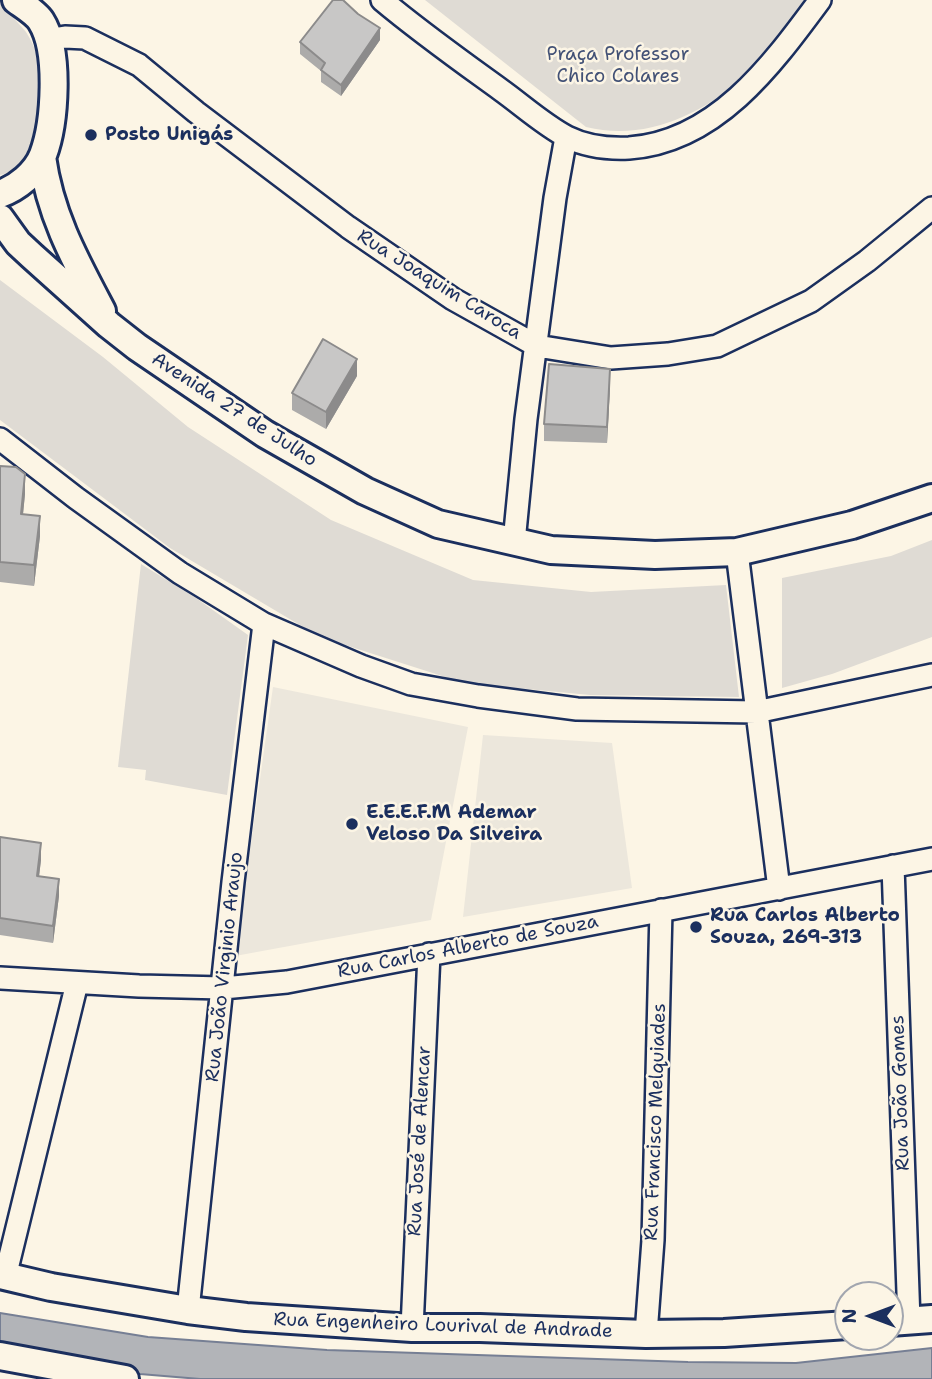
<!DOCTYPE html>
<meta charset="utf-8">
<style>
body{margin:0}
#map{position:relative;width:932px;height:1379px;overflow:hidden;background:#fcf5e5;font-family:"Shantell Sans",sans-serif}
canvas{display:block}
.north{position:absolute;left:834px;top:1281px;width:70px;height:70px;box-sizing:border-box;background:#fcf5e5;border:2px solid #a2a6af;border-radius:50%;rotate:270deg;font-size:19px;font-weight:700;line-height:28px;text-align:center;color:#1b2f5e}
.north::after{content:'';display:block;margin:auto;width:24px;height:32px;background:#1b2f5e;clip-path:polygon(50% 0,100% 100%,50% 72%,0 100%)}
</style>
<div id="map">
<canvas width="932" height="1379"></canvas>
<div class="north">N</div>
</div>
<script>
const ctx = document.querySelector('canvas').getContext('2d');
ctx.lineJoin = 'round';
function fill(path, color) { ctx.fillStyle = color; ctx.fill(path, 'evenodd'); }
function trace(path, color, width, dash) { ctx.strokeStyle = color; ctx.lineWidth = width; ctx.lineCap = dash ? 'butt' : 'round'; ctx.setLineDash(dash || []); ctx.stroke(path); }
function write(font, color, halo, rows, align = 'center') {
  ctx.font = font + ' "Shantell Sans",sans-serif'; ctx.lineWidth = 5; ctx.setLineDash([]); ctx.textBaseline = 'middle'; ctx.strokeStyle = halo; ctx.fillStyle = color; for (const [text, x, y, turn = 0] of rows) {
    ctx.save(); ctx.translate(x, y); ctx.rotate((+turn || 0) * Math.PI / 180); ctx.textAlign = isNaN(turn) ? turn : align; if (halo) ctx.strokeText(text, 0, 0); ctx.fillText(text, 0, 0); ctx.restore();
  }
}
const built = new Path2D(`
 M273,687L468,727L431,920L235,956Z
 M483,735L612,743L632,888L463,917Z`);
const green = new Path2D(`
 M425,0H811C797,20 783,43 766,61C758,68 749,74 740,81C696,117 643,141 586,127Z
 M0,3C8,13 18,22 26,32C48,64 51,132 22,160C15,167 9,174 0,175Z
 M0,280L103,357L188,427L331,520L473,580L591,592L726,585L739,697L590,695L464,683L320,637L170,548L0,420Z
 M932,540V637L832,674L782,688V578L891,556Z
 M141,564L196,598L248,635L227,795L145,780L146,770L118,767Z`);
const water = new Path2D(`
 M0,1313L148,1337L327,1350L688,1362L796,1363L932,1348V1379H200L140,1374L0,1353Z`);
const minor = new Path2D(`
 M382,0C420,32 461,61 501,90C522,105 544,125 567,137C587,147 607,149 629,148C716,142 772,65 820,0
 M47,40L65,37L85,38L139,65L196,112L348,227L453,299L537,346L611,358L668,354L717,346L811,301L867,261L932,208
 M0,439L76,498L180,573L264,624L361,666L411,684L478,696L577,709L756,712L932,675
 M514,542L526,419L555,198L566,137
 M737,552L779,889
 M893,866L909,1321
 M0,978L139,986L223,988L287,982L932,859
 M5,1277L77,983
 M188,1310L233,882L264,624
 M412,1328L429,954
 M646,1334L653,1240L661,910`);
const major = new Path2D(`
 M42,157C50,215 75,260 102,311
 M0,194C17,188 36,173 43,155C55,123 60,51 41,21C36,13 24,6 16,0
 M0,218L18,243L32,256L109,325L137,347L265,434L365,491L438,524L551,550L655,555L737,552L852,525L932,498
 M0,1275L51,1287L188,1310L246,1317L412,1328H480L646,1334L724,1333L848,1325
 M890,1322L932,1319
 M0,1356L125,1379`);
const wall = new Path2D(`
 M380,40L341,96L321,82V71L300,54V42Z
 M357,376L326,429L292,410V393Z
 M610,386L607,443L544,441V424Z
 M0,466L25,494L23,514L40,536L34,586L0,582Z
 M0,837L41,860L39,876L59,896L53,943L0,935Z`);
const shadedWall = new Path2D(`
 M380,28V40L341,96V85Z
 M357,359V376L326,429V412Z
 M610,369V386L607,443V427Z
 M25,474V494L21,534V514Z
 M40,516V536L34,586V565Z
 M41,843V860L37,893V876Z
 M59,879V896L53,943V926Z`);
const building = new Path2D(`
 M333,0H343L358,14L380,28L341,85L321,70L325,63L300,42Z
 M323,339L357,359L326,412L292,393Z
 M549,364L610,369L607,427L544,424Z
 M0,466L16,467L25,474L21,514L40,516L34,565L0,562Z
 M0,837L41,843L37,876L59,879L53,926L0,918Z`);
const markers = [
 [91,135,7,"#1b2f5e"],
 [352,824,7,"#1b2f5e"],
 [696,927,7,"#1b2f5e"]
];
const parkNames = [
 ["Praça Professor",618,55],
 ["Chico Colares",618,77]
];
const poiNames = [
 ["Posto Unigás",105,135],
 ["E.E.E.F.M Ademar",366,813],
 ["Veloso Da Silveira",366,835],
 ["Rua Carlos Alberto",710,916],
 ["Souza, 269-313",710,938]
];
const streetNames = [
 ["Rua Joaquim Caroca",439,285,32],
 ["Avenida 27 de Julho",234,410,33],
 ["Rua Carlos Alberto de Souza",468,947,-11],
 ["Rua João Virginio Araujo",225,967,-84],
 ["Rua João Gomes",901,1093,-92],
 ["Rua Francisco Melquiades",656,1122,-88],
 ["Rua José de Alencar",420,1141,-87],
 ["Rua Engenheiro Lourival de Andrade",443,1326,2]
];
fill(built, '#ece7dc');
fill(green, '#dfdbd4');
fill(water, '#b2b4b8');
trace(water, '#767f94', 2);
trace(minor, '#1b2f5e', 26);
trace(major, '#1b2f5e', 32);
trace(minor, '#fcf5e5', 21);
trace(major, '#fcf5e5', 26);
fill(wall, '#acabaa');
fill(shadedWall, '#8c8b8b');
fill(building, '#c8c7c6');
trace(building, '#8c8b8b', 2);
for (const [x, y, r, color] of markers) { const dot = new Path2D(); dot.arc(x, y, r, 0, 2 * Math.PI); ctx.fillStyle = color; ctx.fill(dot); trace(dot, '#fcf5e5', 2.5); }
write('19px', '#425176', '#fcf5e5', parkNames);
write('bold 19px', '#1b2f5e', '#fcf5e5', poiNames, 'left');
write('19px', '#1b2f5e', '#fcf5e5', streetNames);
</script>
